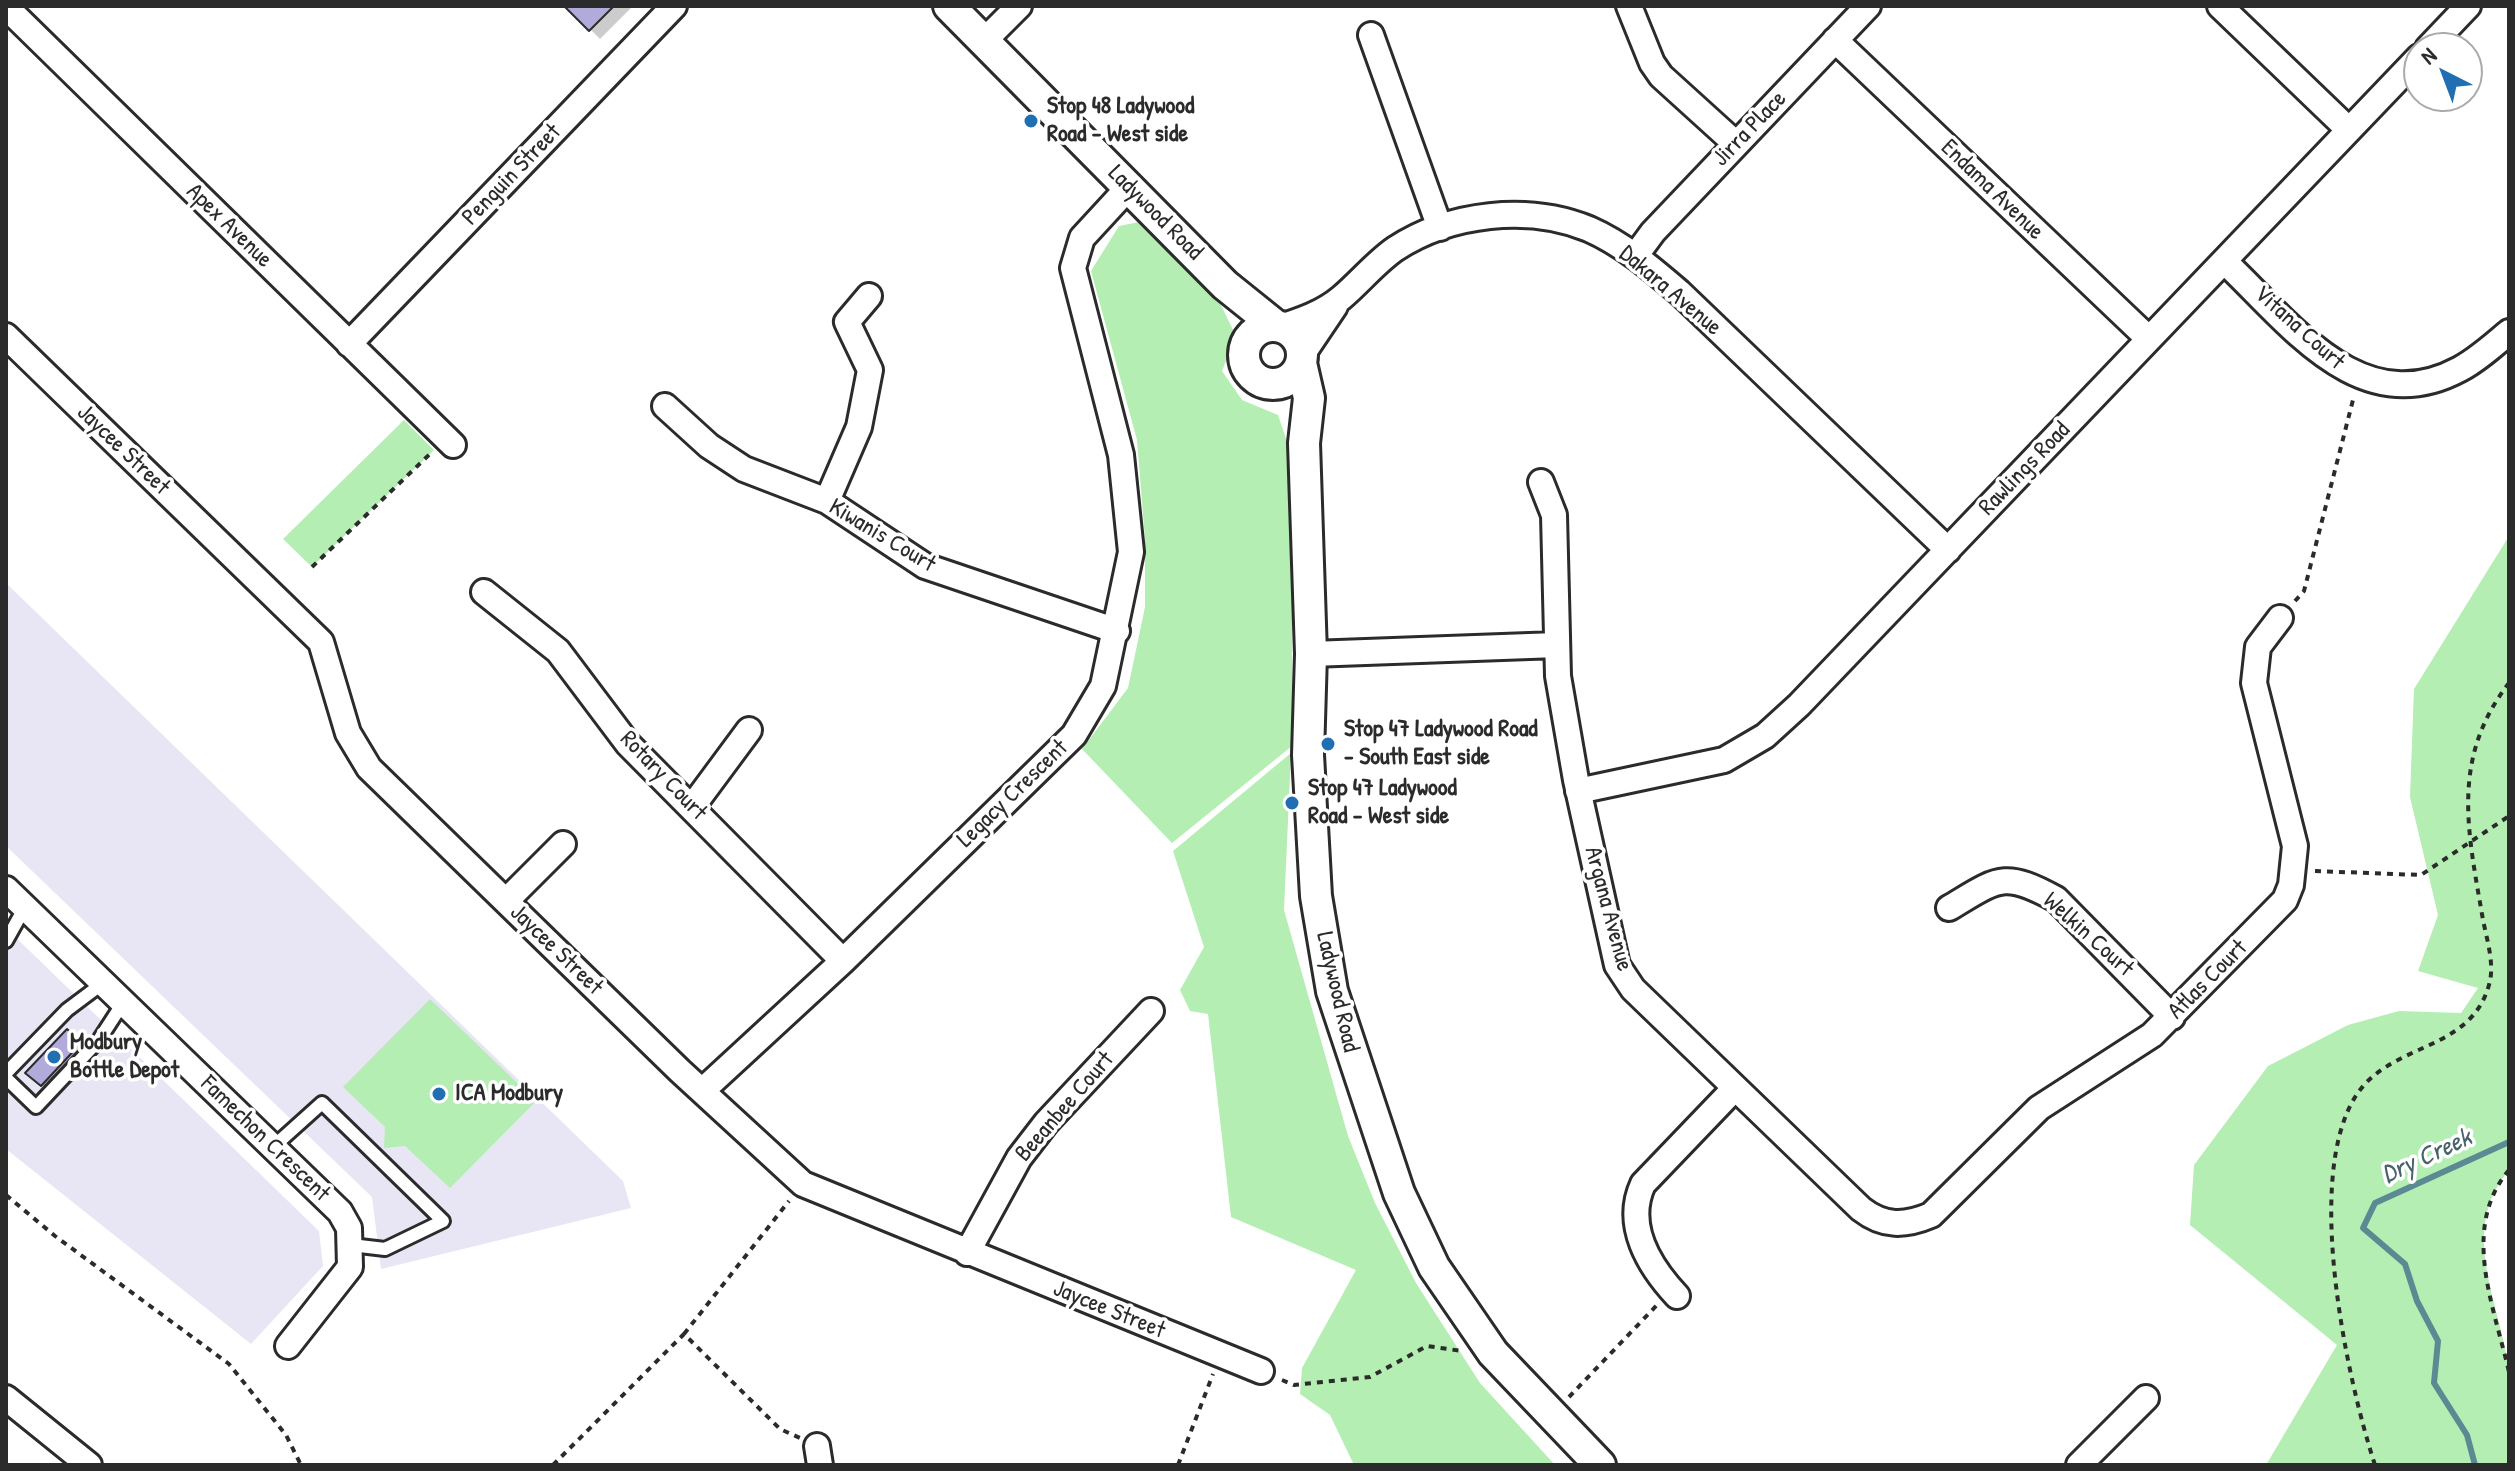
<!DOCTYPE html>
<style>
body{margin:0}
#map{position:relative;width:2515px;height:1471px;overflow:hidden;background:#fff;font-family:"Patrick Hand",sans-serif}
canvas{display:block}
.frame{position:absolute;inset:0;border:8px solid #2b2b2b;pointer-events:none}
.north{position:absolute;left:2403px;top:32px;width:80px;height:80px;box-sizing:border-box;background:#fff;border:2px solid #aaa;border-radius:50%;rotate:318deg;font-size:22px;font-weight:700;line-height:32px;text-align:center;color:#2b2b2b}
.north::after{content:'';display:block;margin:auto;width:28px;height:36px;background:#1f6fb2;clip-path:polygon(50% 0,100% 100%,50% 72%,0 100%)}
</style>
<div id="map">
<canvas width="2515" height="1471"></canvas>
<div class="frame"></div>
<div class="north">N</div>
</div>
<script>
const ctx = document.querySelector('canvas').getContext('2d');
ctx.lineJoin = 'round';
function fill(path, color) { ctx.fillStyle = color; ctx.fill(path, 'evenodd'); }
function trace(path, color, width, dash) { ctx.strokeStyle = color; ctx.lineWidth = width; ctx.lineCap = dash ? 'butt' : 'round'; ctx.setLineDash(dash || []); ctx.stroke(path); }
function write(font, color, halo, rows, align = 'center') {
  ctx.font = font + ' "Patrick Hand",sans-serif'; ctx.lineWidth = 7; ctx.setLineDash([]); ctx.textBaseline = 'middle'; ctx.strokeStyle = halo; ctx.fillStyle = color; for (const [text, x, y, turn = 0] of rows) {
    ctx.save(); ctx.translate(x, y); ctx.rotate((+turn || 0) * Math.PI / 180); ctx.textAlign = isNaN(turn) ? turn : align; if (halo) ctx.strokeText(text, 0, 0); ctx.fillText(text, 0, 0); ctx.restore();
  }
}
const built = new Path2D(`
 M6,583L623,1181L631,1208L381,1269L372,1197L6,846Z
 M6,928L319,1231L323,1266L251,1344L6,1149Z`);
const green = new Path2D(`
 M1139,222L1218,299L1236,336L1222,371L1242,400L1278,415L1292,456V746L1172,843L1082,749L1128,688L1145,607V539L1137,440L1091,271L1119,226Z
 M404,420L434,450L312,567L283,539Z
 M2509,536V1170C2457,1232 2501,1302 2509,1372C2512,1402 2509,1435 2509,1465H2266L2337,1345L2190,1225L2194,1165L2268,1066L2348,1025L2399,1011L2461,1013L2478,988L2418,971L2438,915L2410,797L2414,689Z
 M1291,753L1284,910L1348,1136L1375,1203L1416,1283L1480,1383L1555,1465H1354L1330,1415L1300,1394L1302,1368L1356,1270L1231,1217L1208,1014L1190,1011L1180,990L1204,947L1173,851Z
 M430,999L536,1101L450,1188L405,1146L384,1148L385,1127L343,1087Z`);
const shadow = new Path2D(`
 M567,6H633L600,39Z
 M67,1032L90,1053L52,1094L38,1082Z`);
const stream = new Path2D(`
 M2475,1465L2467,1435L2434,1383L2438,1341L2417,1301L2405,1264L2363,1228L2375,1203L2509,1142`);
const building = new Path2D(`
 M564,6H614L589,31Z
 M67,1029L82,1042L41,1086L25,1073Z`);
const path = new Path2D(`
 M312,567L432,452
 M2295,601L2304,591L2354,396
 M2315,871L2421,875L2509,816
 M2509,1170C2460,1228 2494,1306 2509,1372
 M6,1195L55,1236L229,1364L286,1435L301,1465
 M684,1334L789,1201
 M1282,1380L1294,1385L1370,1377L1427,1346L1462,1351
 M1569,1397L1657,1305
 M553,1465L684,1334L780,1429L800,1438
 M1178,1465L1213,1374
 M2375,1465C2347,1380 2295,1147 2370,1079C2409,1043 2472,1045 2489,985C2495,965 2487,940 2483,920C2468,832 2450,759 2509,683`);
const service = new Path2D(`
 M6,941L25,907
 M6,1073L67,1010L103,983
 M6,1078L36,1107L99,1040L123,1003
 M273,1147L322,1103L443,1221L385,1249L351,1245`);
const minor = new Path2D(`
 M1629,6L1652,63L1661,76L1736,144
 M2220,6L2349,130
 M6,7L453,445
 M1371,35L1440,228
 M1835,40L2149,339
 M984,41L1019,6
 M2428,48L2468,6
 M1636,255L1653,232L1868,6
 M2224,261C2289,322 2360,423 2460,369C2477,360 2494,345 2509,332
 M1281,327C1302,320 1323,313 1341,298C1359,283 1375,263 1395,249C1450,213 1528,204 1589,229C1623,244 1651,268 1679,292L1948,550
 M6,336L321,642L348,733L369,768L680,1071L803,1184L1261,1371
 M349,344L674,6
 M1302,355L1335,306
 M665,406L709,446L744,469L827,501L925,566L1117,631
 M1541,482L1554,515L1558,676L1576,780L1617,965L1633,989L1861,1209C1884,1227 1905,1226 1931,1215L2039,1108L2152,1035L2285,900L2291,885L2295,846L2254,683L2258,647L2280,618
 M827,501L859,427L870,370L847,322L869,296
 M484,592L558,651L628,744L843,961
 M1311,654L1557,645
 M1578,791L1724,760L1765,736L1799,705L2419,57
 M692,807L749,730
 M6,889L340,1212L349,1228L350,1267L288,1346
 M506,901L563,844
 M1949,908C1998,879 2003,870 2056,899L2172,1017
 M702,1091L843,961L1074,735L1103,686L1131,552L1121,455L1073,268L1082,238L1129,187
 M967,1253L1019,1158L1046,1123L1151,1011
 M1677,1296C1649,1266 1624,1225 1643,1184L1735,1088
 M6,1398L89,1465
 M817,1446L820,1465
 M2079,1465L2146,1398`);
const tertiary = new Path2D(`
 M949,6L1225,285L1276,326
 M1244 355a29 29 0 1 1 58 0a29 29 0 1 1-58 0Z
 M1301,363L1309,398L1304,443L1311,654L1308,755L1316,896L1332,991L1399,1193L1434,1267L1493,1353L1600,1465`);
const markers = [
 [1031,121,8,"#1f6fb2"],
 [1328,744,8,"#1f6fb2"],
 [1292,803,8,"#1f6fb2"],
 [54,1057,8,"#1f6fb2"],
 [439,1094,8,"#1f6fb2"]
];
const poiNames = [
 ["Stop 48 Ladywood",1047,107],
 ["Road - West side",1047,135],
 ["Stop 47 Ladywood Road",1344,730],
 ["- South East side",1344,758],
 ["Stop 47 Ladywood",1308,789],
 ["Road - West side",1308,817],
 ["Modbury",70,1043],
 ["Bottle Depot",70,1071],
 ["ICA Modbury",455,1094]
];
const streetNames = [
 ["Jirra Place",1750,129,-46],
 ["Penguin Street",512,175,-46],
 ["Endama Avenue",1992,190,44],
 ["Ladywood Road",1155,213,45],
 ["Apex Avenue",229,226,44],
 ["Dakara Avenue",1670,291,40],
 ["Vitana Court",2299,328,42],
 ["Jaycee Street",123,450,44],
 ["Rawlings Road",2025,469,-46],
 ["Kiwanis Court",882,536,31],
 ["Rotary Court",663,776,46],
 ["Legacy Crescent",1013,794,-44],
 ["Argana Avenue",1608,909,75],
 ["Welkin Court",2088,935,42],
 ["Jaycee Street",556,950,44],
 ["Atlas Court",2208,980,-45],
 ["Ladywood Road",1337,992,77],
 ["Beeanbee Court",1065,1107,-49],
 ["Famechon Crescent",265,1139,44],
 ["Jaycee Street",1109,1310,22]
];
const waterNames = [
 ["Dry Creek",2427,1157,-25]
];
fill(built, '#e8e6f4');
fill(green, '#b4eeb3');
fill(shadow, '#0003');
trace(stream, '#5b8a93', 6);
fill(building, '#b1abdc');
trace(building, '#2b2b2b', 2);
trace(service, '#2b2b2b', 18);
trace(minor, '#2b2b2b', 30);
trace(tertiary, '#2b2b2b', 36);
trace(path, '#2b2b2b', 4, [6, 6]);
trace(service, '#fff', 12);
trace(minor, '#fff', 24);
trace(tertiary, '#fff', 30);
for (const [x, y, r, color] of markers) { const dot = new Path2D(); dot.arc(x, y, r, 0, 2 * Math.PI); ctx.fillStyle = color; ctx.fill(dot); trace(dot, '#fff', 3); }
write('bold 24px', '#2b2b2b', '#fff', poiNames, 'left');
write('24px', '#2b2b2b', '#fff', streetNames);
write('italic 26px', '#476268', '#fff', waterNames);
</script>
